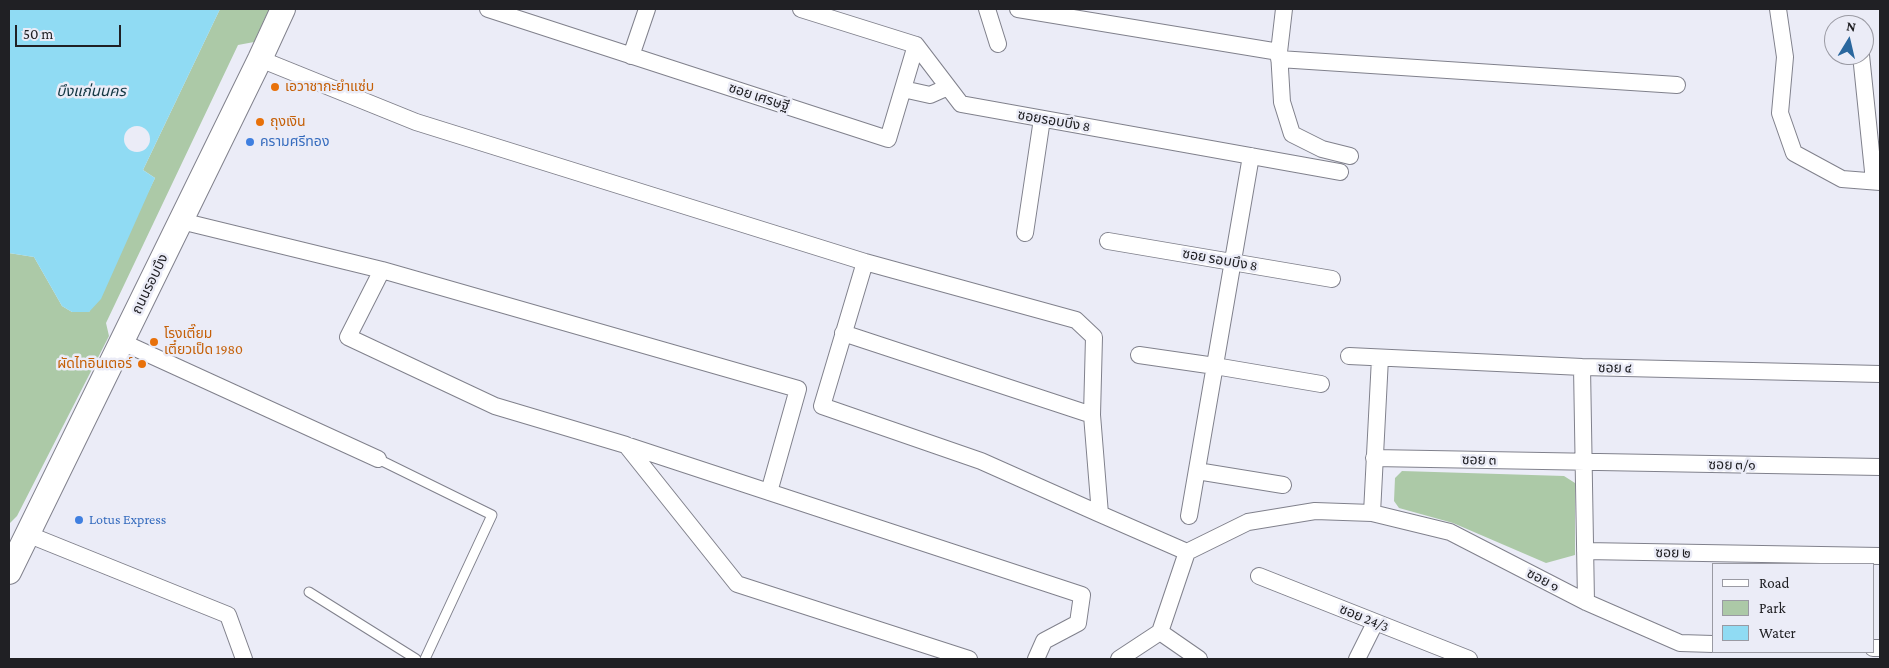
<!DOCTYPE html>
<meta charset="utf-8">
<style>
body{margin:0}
#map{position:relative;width:1889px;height:668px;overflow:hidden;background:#ebecf7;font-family:"Crimson Pro",serif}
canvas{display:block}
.frame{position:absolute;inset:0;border:10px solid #202024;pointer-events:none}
.legend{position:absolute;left:1712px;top:563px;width:162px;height:90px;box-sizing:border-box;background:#ebecf7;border:1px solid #9a9aa3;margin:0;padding:6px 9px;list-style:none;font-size:15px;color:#202024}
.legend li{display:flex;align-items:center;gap:10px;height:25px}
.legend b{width:25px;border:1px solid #9a9aa3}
.north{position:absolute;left:1824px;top:15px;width:50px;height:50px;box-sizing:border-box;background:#ebecf7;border:1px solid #9a9aa3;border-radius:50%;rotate:9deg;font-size:14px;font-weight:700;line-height:20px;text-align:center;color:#202024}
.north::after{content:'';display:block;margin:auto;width:18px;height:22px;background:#2a679e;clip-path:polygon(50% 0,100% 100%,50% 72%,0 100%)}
.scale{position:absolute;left:15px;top:25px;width:106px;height:22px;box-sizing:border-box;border:2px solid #202024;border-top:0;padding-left:6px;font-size:15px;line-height:18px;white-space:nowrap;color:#202024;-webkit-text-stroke:4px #ebecf7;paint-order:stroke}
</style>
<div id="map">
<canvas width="1889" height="668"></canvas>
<div class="frame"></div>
<ul class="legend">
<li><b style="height:6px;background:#fff"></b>Road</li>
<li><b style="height:14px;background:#acc9a7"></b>Park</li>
<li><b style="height:14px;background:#90dbf3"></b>Water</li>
</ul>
<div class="north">N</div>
<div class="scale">50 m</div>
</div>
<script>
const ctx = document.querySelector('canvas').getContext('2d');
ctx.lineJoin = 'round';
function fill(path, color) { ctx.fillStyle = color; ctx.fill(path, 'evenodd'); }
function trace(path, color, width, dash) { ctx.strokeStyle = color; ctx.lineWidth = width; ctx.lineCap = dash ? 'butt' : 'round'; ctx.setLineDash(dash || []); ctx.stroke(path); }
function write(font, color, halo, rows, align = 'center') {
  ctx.font = font + ' "Crimson Pro","Noto Sans Thai",serif'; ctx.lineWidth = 5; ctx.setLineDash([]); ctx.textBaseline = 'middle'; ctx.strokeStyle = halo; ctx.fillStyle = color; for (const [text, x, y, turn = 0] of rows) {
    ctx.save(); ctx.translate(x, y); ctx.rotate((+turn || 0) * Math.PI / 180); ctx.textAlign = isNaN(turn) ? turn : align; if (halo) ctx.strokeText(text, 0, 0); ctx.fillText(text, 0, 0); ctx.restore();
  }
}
const green = new Path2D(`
 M220,9H269L254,42L238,45L106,323L109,336L17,516L9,524V253L34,257L62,306L72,312H89L155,178L143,170Z
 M1402,471L1564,476L1575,483V555L1546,563L1453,523L1399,508L1394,501L1395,478Z`);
const water = new Path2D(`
 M9,9H220L143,170L155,178L101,299L89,312H72L62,306L34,257L9,253Z`);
const pier = new Path2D(`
 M124 139a13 13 0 1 1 26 0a13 13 0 1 1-26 0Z`);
const lane = new Path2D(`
 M378,459L492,515L425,659
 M309,592L416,659`);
const street = new Path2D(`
 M488,9L888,139L916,45
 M801,9L916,45L961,104L1340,172
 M987,9L998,44
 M1018,9L1279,52
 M1284,9L1279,52L1282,102L1292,134L1322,149L1350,156
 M1778,9L1785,57L1780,113L1794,153L1842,179L1880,182
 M1861,55L1874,181
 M631,56L647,9
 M260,59L416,122L865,262L1076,320L1094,337L1092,415L1100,514L1187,552L1248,522L1315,511L1372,513L1450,532L1586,602L1680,643L1713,644
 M1279,59L1677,85
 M903,89L930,95L948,87
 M181,221L382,270L798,389L769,492
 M1025,233L1042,119
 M1108,241L1332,279
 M865,262L822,406L981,461L1100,514
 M382,270L348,337L495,406L626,445L1082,595L1078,623L1044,641L1036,659
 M843,333L1092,415
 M122,342L378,459
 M1139,355L1215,366L1321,384
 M1349,356L1582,367L1880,374
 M1582,367L1586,602
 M626,445L737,584L969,659
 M1374,458L1880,467
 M1197,471L1283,485
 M1372,513L1380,358
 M1189,516L1251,156
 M27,534L228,615L244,659
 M1585,551L1880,556
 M1259,576L1469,659
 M1160,632L1199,659
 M1873,648H1880
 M1119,659L1160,632L1187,552
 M1357,659L1375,623`);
const secondary = new Path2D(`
 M9,572L260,59L283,9`);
const markers = [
 [275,87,5,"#e8710a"],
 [260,122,5,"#e8710a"],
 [250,142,5,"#3f7fe0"],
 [154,342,5,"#e8710a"],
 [142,364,5,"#e8710a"],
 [79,520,5,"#3f7fe0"]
];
const foodNames = [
 ["เอวาชากะยำแซ่บ",285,87],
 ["ถุงเงิน",270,122],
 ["โรงเตี๊ยม",164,334],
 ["เตี๋ยวเป็ด 1980",164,350],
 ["ผัดไทอินเตอร์",132,364,"right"]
];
const streetNames = [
 ["ซอย เศรษฐี",759,97,18],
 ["ซอยรอบบึง 8",1054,121,10],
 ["ซอย รอบบึง 8",1220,260,10],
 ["ถนนรอบบึง",150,284,-64],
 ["ซอย ๔",1615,368,1],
 ["ซอย ๓",1479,460,1],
 ["ซอย ๓/๑",1732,465,1],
 ["ซอย ๒",1673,553,1],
 ["ซอย ๑",1543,580,27],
 ["ซอย 24/3",1364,618,22]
];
const shopNames = [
 ["ครามศรีทอง",260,142],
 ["Lotus Express",89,520]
];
const waterNames = [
 ["บึงแก่นนคร",91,91]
];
fill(green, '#acc9a7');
fill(water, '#90dbf3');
fill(pier, '#ebecf7');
trace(lane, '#80818c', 11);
trace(street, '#80818c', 18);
trace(secondary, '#80818c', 26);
trace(lane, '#fff', 9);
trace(street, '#fff', 16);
trace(secondary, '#fff', 24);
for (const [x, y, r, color] of markers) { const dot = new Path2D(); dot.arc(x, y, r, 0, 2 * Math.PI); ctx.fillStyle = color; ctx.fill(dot); trace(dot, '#ebecf7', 2); }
write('14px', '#c56008', '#ebecf7', foodNames, 'left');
write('14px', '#202024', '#ebecf7', streetNames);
write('14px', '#366cbe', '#ebecf7', shopNames, 'left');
write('italic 15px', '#113540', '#ebecf7', waterNames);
</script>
